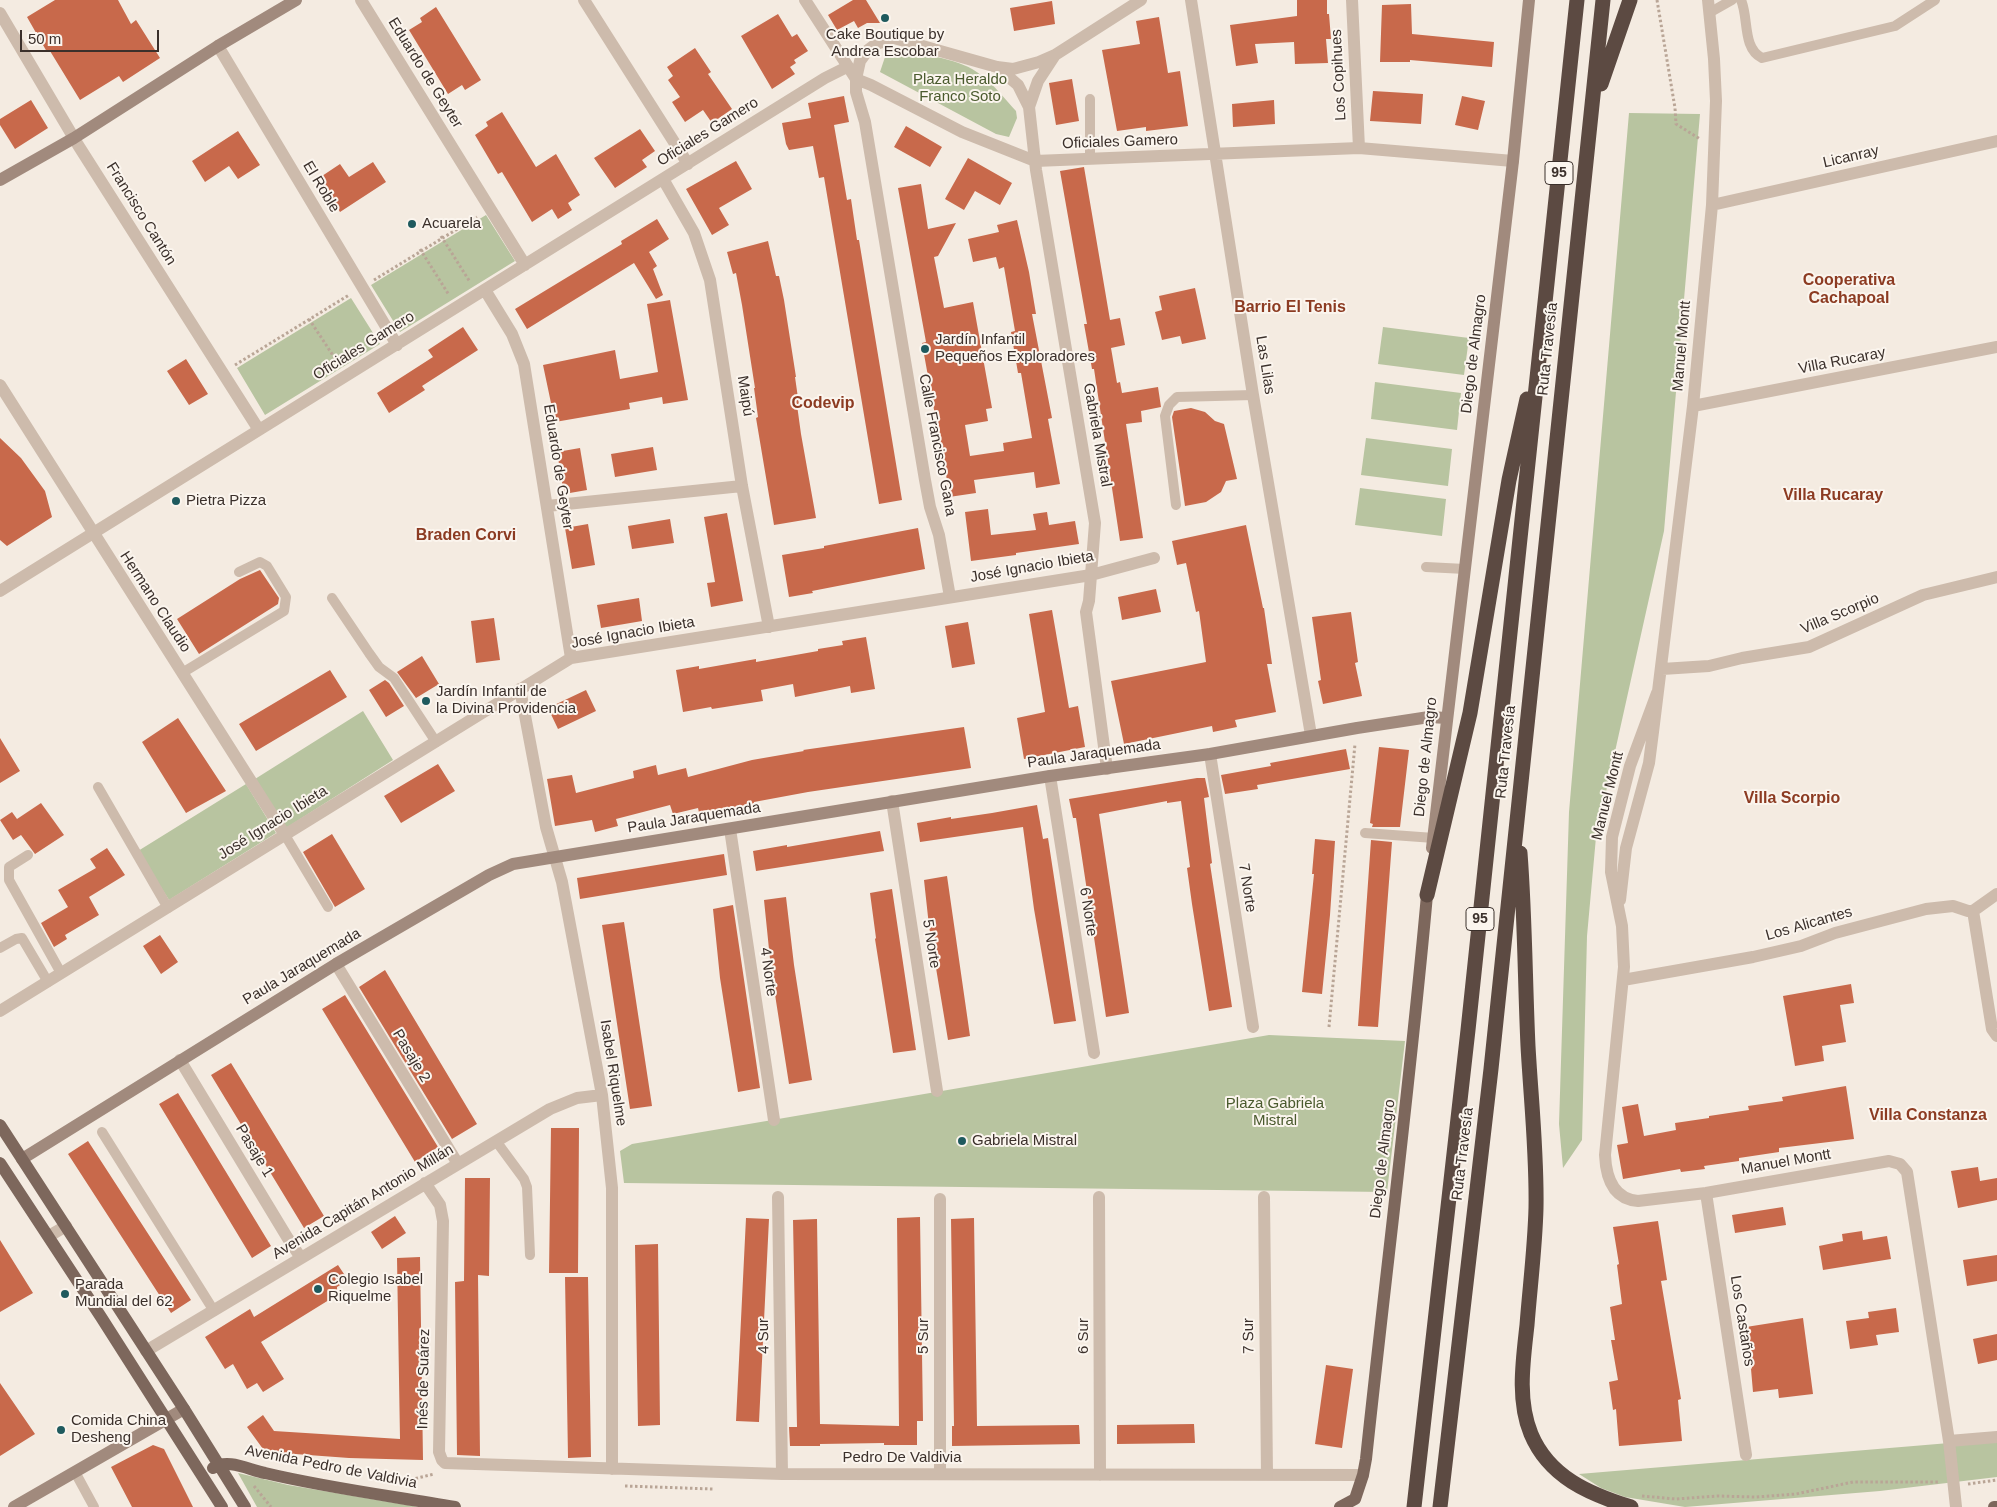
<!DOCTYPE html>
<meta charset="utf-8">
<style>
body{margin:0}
#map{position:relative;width:1997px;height:1507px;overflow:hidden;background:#f4ebe1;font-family:Arial,sans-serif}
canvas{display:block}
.scale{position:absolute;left:20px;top:30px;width:139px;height:22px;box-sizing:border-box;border:2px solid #3b302b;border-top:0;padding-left:6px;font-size:15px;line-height:18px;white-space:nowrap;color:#3b302b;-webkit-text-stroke:4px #fbf5ee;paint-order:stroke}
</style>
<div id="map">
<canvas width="1997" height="1507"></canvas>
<div class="scale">50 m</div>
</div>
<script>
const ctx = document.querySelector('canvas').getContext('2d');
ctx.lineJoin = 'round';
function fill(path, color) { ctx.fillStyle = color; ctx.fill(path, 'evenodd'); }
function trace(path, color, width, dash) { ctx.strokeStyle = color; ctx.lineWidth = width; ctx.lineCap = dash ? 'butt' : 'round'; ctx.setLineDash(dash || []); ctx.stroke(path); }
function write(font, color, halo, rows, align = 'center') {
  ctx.font = font + ' Arial,sans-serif'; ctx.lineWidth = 4; ctx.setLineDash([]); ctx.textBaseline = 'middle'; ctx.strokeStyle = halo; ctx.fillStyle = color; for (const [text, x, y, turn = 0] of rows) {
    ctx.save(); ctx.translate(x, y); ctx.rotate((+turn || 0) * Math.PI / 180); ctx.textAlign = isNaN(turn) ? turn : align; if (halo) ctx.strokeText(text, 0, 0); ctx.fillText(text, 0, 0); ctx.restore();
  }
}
const green = new Path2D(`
 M900,52C924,54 962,59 981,75C994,85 1005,99 1016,111L1017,118L1009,137L996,134L880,72L885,57Z
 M1629,113L1700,114L1664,531L1596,837L1587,936L1582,1140L1563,1168L1559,1124L1569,812Z
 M486,215L515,261L400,332L371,285Z
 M351,298L380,344L265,415L237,368Z
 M1383,327L1469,338L1464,375L1378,364Z
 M1375,382L1461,393L1457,430L1371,419Z
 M1366,438L1452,449L1448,486L1361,475Z
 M1360,488L1446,499L1442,536L1355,525Z
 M363,711L393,760L286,828L255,779Z
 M246,784L276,833L169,900L138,851Z
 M1269,1035L1405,1041L1387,1192L624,1183L620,1151L632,1144Z
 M1997,1439V1477L1880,1491L1685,1507L1625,1497L1601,1488L1579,1474Z
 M238,1473L288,1485L419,1507H257Z`);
const building = new Path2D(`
 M55,0H118L131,24L136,20L160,58L123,82L119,76L80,100L50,51L47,52L27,17Z
 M853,0H866L880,23H867L858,28L854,21L837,30L828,15Z
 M1297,0H1327V14H1329L1331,39H1326L1328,63L1295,64L1294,42L1255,44L1258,63L1236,66L1230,25L1297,16Z
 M1052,1L1055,24L1014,31L1010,8Z
 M1411,4L1412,34L1494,42L1492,67L1410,60V62H1380L1382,5Z
 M436,7L481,80L465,90L462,85L448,94L409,30L422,22L420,18Z
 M778,14L792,37L797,34L808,51L794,60L796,63L790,67L795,74L772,89L741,36Z
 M1159,17L1168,73L1180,71L1188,126L1146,131V127L1117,131L1102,50L1140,44L1136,21Z
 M695,48L711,72L708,74L732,109L712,123L703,110L685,122L672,102L680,97L668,80L673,76L667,67Z
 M1072,79L1079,121L1056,125L1049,83Z
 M1373,91L1423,94L1421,124L1370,121Z
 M844,96L849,122L834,125L847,200L851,199L857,240H859L902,500L879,504L824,177L819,178L813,146L789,150L786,144L782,123L811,118L808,103Z
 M1462,96L1485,101L1478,130L1455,125Z
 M31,100L48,128L15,149L0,125V119Z
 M1274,100L1275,124L1233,127L1232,104Z
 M502,112L536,167L556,154L580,195L568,203L572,210L558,219L552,209L532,222L502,172L498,174L475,135L488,126L486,122Z
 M906,126L942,147L930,167L894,147Z
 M640,129L655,151L642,160L647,167L615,188L594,158Z
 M238,131L260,165L238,179L229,166L205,182L192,161Z
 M968,158L1012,183L1000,205L975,191L964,210L945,199Z
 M736,161L752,189L719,208L729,225L712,235L686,189Z
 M373,162L386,182L340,212L319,178L340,164L349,177Z
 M1084,167L1110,320L1120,318L1125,345L1111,348L1117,383L1120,382L1122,393L1158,387L1161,407L1141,411L1142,422L1126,424L1143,538L1120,541L1094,369H1092L1084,324H1087L1060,171Z
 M921,184L928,229L956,223L938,256L934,257L944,308L973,302L992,408L986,409L988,421L965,425L970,456L1004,451L1003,443L1032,438L1021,373H1018L1011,332L1015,331L1004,267L999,269L996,257L973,262L968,239L999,232L997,225L1017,220L1029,272L1036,314H1032L1052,418L1048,419L1060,484L1036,488L1034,472L974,480L976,493L949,497L942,443H940L922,343L926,342L898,188Z
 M657,219L669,239L649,252L657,266L653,269L663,295L656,299L634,263L527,329L515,309L622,244L621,241Z
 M768,241L776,276H779L784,300L796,377H795L799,405H797L801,434L816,518L774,525L756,418L758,417L754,388H755L742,305L736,273L733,274L727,252Z
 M1195,288L1206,339L1182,344L1180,336L1162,340L1155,312L1162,310L1159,296Z
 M670,300L688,400L663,404L662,397L629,403L630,409L555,422L543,365L615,350L620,379L658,372L647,304Z
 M463,327L478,350L422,386L425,390L389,413L377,393L433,357L428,350Z
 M186,359L208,394L189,405L167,371Z
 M1191,408L1205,412L1215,421L1224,424L1237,479L1226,481L1221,492L1206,502L1185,506L1172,417L1174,411Z
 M0,438L21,458L45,491L52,517L7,546L0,540Z
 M653,447L657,470L615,477L611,454Z
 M580,448L587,490L564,494L557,452Z
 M988,509L991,535L1036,530L1033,514L1047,512L1049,525L1075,521L1079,544L1016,553V555L971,561L965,512Z
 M727,513L743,601L711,607L707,583L715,582L704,517Z
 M670,519L674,543L632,549L628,526Z
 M588,524L595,565L572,569L565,528Z
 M1246,525L1263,608H1264L1272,664H1267L1276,712L1235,720L1237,727L1213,732L1212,726L1124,744L1111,681L1206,662L1199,611L1196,612L1186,563L1177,565L1172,541Z
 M918,528L925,569L812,591L813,593L789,597L782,555L824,548V546Z
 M260,570L279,598L278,604L199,654L177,619L240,579Z
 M1156,589L1161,612L1122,620L1118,597Z
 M639,598L642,621L601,628L597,605Z
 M1052,610L1069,708L1078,706L1085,747L1024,759L1017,718L1045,712L1029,614Z
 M1351,612L1358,662L1355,663L1362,696L1323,704L1318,681L1321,680L1312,617Z
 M494,618L500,660L476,663L471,621Z
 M968,622L975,664L952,668L945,626Z
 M866,637L875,689L851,693L850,686L795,697L793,684L761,690L763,701L712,709L711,707L683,712L676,670L699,666V669L756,659V662L818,651V649L843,645L842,641Z
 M422,656L439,684L416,698L397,672Z
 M330,670L347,697L256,751L239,724Z
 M385,680L389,683L404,706L386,717L369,690Z
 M586,690L596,711L558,729L548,708Z
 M178,718L226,791L186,813L142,742Z
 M964,727L971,768L808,792L754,802V804L700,817L698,808L673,814L670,805L616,819L618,826L595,832L592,820L555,826L547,779L572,775L576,793L634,778L633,771L656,765L658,775L686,768L688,777L752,760L804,751L803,750Z
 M0,738L20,771L0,783Z
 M1379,747L1409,750L1400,827H1372L1373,824L1370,823Z
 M1346,749L1350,769L1257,785L1258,789L1225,794L1221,775L1271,766L1270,763Z
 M438,764L455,791L401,823L384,796Z
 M1197,778H1205L1209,797L1204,798L1212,863L1210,864L1232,1007L1209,1011L1192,904L1187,868L1190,867L1181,801L1167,803V801L1099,814L1129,1013L1106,1017L1076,818H1073L1069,799Z
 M41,803L64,835L35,854L21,835L13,840L0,820L12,812L17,819Z
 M1037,805L1043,839L1048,838L1076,1021L1054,1024L1034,909L1023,827L920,842L917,823L951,817V819L992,813Z
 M880,831L884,851L756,871L753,851L787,845V847Z
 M332,834L365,889L335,907L303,852Z
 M1315,839L1335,841L1330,915L1322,994L1302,992L1314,874H1312Z
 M1371,840L1392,842L1378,1027L1358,1026Z
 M107,848L125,875L89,897L99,915L65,935L67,939L54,947L41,923L68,907L58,890L96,868L90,859Z
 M724,854L727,875L580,899L577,878Z
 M947,876L970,1036L948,1040L929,926L924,880Z
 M892,889L916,1050L893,1053L875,939L876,938L870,893Z
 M786,897L794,965L812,1080L789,1084L771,969L764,900Z
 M733,905L760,1088L738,1092L720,978L713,909Z
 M624,922L652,1106L630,1109L602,925Z
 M160,935L178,962L161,974L143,946Z
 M385,970L477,1124L452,1139L359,987Z
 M1851,984L1854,1003L1840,1005L1846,1042L1822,1046L1824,1061L1795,1066L1783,996Z
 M345,995L438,1147L415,1162L322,1009Z
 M231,1063L324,1216L304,1228L211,1075Z
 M1846,1086L1854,1139L1779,1148V1152L1739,1158V1161L1704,1166L1705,1169L1681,1172L1680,1169L1623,1179L1617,1145L1628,1143L1622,1107L1638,1104L1644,1136L1676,1130L1675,1123L1709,1118V1116L1749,1110L1748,1106L1783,1101L1782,1097Z
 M178,1093L271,1246L252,1258L159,1104Z
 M551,1128H579L578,1273H549Z
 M88,1141L191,1300L171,1313L68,1154Z
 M1978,1167L1980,1181L1997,1178V1200L1958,1208L1951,1171Z
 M465,1178H490L489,1276L478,1275L480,1456L457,1455L455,1282L464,1281Z
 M1783,1207L1786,1225L1735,1233L1732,1215Z
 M395,1216L406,1233L382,1249L371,1232Z
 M920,1217L923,1421H917V1445H884V1443L820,1444V1446H790L789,1427H797L793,1220L817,1219L820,1424L899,1426L897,1218Z
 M746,1218L769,1219L759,1422L736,1421Z
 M974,1218L977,1426L1079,1425L1080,1444L952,1446V1426H954L951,1219Z
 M1658,1221L1667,1280L1661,1281L1681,1399L1678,1400L1682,1441L1619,1446L1616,1409L1613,1410L1609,1382L1618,1380L1611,1340H1615L1610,1307L1622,1304L1617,1265L1619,1264L1613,1227Z
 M1862,1231L1863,1240L1887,1236L1891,1259L1823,1270L1819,1246L1843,1241L1842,1234Z
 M0,1240L33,1293L0,1312Z
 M658,1244L660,1425L638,1426L635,1245Z
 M1997,1255V1281L1967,1286L1963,1260Z
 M420,1257L423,1460L349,1458L268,1452L263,1449L247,1427L263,1415L274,1431L400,1439L397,1258Z
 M338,1265L348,1280L337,1287V1295L261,1342L284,1379L263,1392L257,1383L247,1389L233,1364L225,1369L205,1337L250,1309L254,1317Z
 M565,1277H588L591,1457L568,1458Z
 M1896,1308L1899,1332L1876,1335L1878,1345L1850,1349L1846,1321L1869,1318L1868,1312Z
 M1803,1318L1813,1394L1779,1398L1778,1389L1753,1392L1751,1369L1752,1368L1746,1327Z
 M1997,1334V1360L1978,1364L1973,1339Z
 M1326,1365L1353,1369L1342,1448L1315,1444Z
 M0,1383L35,1434L0,1456Z
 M1194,1424L1195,1443L1117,1444V1425Z
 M153,1445L164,1449L193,1507H132L111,1467Z`);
const path = new Path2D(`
 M1657,0L1675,108L1676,124L1700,139
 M441,236L470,282
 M420,249L449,295
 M374,280L477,217
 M309,319L338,363
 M235,365L349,295
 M1329,1027L1355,744
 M401,1482L434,1474
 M1968,1484L1997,1480
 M254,1486L271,1507
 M625,1486L713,1489
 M1642,1496L1676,1499L1717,1496L1756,1497L1796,1494L1853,1482H1939`);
const lane = new Path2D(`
 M1741,0C1749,18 1742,48 1762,58L1895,26L1935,0
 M1709,13L1732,0
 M1090,159V99
 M1176,505L1165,416L1169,405L1177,397L1253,395
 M1426,567L1465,569
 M332,598L369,653L379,667L394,678L436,742
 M182,673L284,611L286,597L267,566L260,562L239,572
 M98,787L168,908
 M1365,833L1434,838
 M285,835L328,907
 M28,855L9,867V880L61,973
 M0,948L16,939L22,938L48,982
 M102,1132L214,1311
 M496,1141L524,1179L527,1187L530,1255
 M75,1472L94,1507`);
const street = new Path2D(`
 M361,0L525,265
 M584,0L688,164
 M805,0L856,79L871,85L962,132L1035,161L1359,148L1513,161
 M1191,0L1253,395L1311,735
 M1352,0L1359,148
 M0,13L78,145L259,430
 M218,46L397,345
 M997,67L1018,85L1029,107L1036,170L1095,523L1089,601L1086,612L1107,769
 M1029,107L1038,81L1055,55
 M663,179L694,233L710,280L742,486L769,627
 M1712,205L1997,141
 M485,290L512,334L524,364L571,658
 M0,385L285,835
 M1693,406L1997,347
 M547,506L742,486
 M0,591L825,78L847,67
 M950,597L939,535L930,507L925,480L865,122L856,92V79L860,61L868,50L876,44L894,38L997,67L1013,69L1039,62L1055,55L1141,0
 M1662,669L1709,666L1742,658L1809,647L1923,595L1997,577
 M520,689L546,827L562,882L602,1095L612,1188V1469
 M1657,693L1630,766L1612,837L1611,872L1622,926L1624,967L1605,1155C1606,1177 1613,1199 1638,1201L1706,1193L1889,1161L1900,1164L1907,1172L1949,1441L1956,1507
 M1210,754L1253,1027
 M1050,776L1094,1053
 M892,801L937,1091
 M730,829L774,1120
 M1620,900L1626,848L1649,763L1653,732L1693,406L1712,205L1716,101L1714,59L1708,0
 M1973,911L1992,1029L1997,1036
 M336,964L458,1164
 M1623,980L1753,957L1801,946L1835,933L1926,909L1953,906L1968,911H1973L1997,894
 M0,1011L571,658L1091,575L1154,558
 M180,1060L287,1237L301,1258
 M425,1183L440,1205L443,1221L439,1452L442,1460L445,1463L782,1474L1363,1475
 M1706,1193L1746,1455
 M778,1197L782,1474
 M1099,1197L1100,1475
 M1264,1197L1267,1475
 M49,1236L66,1226
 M146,1351L550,1109L577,1098L602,1095
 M1949,1441L1997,1437
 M940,1474V1199`);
const secondary = new Path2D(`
 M0,180L74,138L218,46L296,0
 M1432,848L1513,161L1529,0
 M22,1159L336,964L489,875L513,864L1050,776L1210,754L1357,728L1429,717L1447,718
 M14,1507L184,1409`);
const primary = new Path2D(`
 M0,1125L184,1409L245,1507
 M0,1163L101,1317L222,1507
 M213,1468C228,1458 249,1470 265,1473C328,1488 392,1496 455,1507
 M1340,1507L1355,1499L1363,1475L1366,1459C1386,1271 1410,1084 1427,895
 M1994,1507H1997`);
const highway = new Path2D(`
 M1601,84L1630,0
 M1520,853C1525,918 1525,982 1528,1046C1531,1100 1537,1154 1536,1208C1535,1247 1530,1286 1527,1325C1523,1361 1517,1400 1531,1434C1549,1477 1589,1494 1631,1507
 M1427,895L1470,713L1509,480L1527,399
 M1414,1507L1468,1030L1577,0
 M1440,1507L1491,1069L1603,0`);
const markers = [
 [885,18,5,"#1f5a5e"],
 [412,224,5,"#1f5a5e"],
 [925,349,5,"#1f5a5e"],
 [176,501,5,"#1f5a5e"],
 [426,701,5,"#1f5a5e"],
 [962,1141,5,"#1f5a5e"],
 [318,1289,5,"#1f5a5e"],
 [65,1294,5,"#1f5a5e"],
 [61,1430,5,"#1f5a5e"]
];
const shields = [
 [1559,173,28],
 [1480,919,28]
];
const shieldNames = [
 ["95",1559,173],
 ["95",1480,919]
];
const poiNames = [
 ["Cake Boutique by",885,35,"center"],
 ["Andrea Escobar",885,52,"center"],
 ["Acuarela",422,224],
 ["Jardín Infantil",935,340],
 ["Pequeños Exploradores",935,357],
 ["Pietra Pizza",186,501],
 ["Jardín Infantil de",436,692],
 ["la Divina Providencia",436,709],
 ["Gabriela Mistral",972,1141],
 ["Colegio Isabel",328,1280],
 ["Riquelme",328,1297],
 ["Parada",75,1285],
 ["Mundial del 62",75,1302],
 ["Comida China",71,1421],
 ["Desheng",71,1438]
];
const streetNames = [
 ["Eduardo de Geyter",425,73,58],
 ["Los Copihues",1339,75,-93],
 ["Oficiales Gamero",708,132,-32],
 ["Oficiales Gamero",1120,142,-2],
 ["Licanray",1851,157,-13],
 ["El Roble",321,187,59],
 ["Francisco Cantón",141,214,58],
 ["Oficiales Gamero",364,346,-32],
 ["Manuel Montt",1682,346,-85],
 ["Ruta Travesía",1548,349,-84],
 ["Diego de Almagro",1474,354,-83],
 ["Villa Rucaray",1842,361,-11],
 ["Las Lilas",1265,365,81],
 ["Maipú",745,396,81],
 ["Gabriela Mistral",1097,435,80],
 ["Calle Francisco Gana",937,445,79],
 ["Eduardo de Geyter",558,467,81],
 ["José Ignacio Ibieta",1032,567,-10],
 ["Hermano Claudio",155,602,57],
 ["Villa Scorpio",1840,614,-23],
 ["José Ignacio Ibieta",633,633,-10],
 ["Ruta Travesía",1506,752,-84],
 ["Paula Jaraquemada",1094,754,-8],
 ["Diego de Almagro",1426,757,-84],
 ["Manuel Montt",1608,796,-76],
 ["Paula Jaraquemada",694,818,-9],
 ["José Ignacio Ibieta",273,823,-32],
 ["7 Norte",1247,888,81],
 ["6 Norte",1088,912,81],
 ["Los Alicantes",1809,924,-16],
 ["5 Norte",931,944,81],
 ["Paula Jaraquemada",302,967,-31],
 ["4 Norte",768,972,82],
 ["Pasaje 2",411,1056,59],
 ["Isabel Riquelme",613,1073,81],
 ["Pasaje 1",254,1151,59],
 ["Ruta Travesía",1463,1154,-83],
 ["Diego de Almagro",1383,1159,-83],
 ["Manuel Montt",1786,1162,-10],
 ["Avenida Capitán Antonio Millán",363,1202,-31],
 ["Los Castaños",1742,1321,81],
 ["4 Sur",764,1336,-91],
 ["5 Sur",924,1336,-90],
 ["6 Sur",1084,1336,-90],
 ["7 Sur",1249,1336,-91],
 ["Inés de Suárez",424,1379,-89],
 ["Pedro De Valdivia",902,1458],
 ["Avenida Pedro de Valdivia",331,1467,11]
];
const parkNames = [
 ["Plaza Heraldo",960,80],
 ["Franco Soto",960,97],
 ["Plaza Gabriela",1275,1104],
 ["Mistral",1275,1121]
];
const neighbourhoodNames = [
 ["Cooperativa",1849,281],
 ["Cachapoal",1849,299],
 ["Barrio El Tenis",1290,308],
 ["Codevip",823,404],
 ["Villa Rucaray",1833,496],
 ["Braden Corvi",466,536],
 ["Villa Scorpio",1792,799],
 ["Villa Constanza",1928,1116]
];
fill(green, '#b8c4a0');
fill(building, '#c8694b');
trace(path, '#b9a596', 3, [2.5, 2.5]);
trace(lane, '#cdbbac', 10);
trace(street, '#cdbbac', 12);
trace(secondary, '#a18a7d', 12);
trace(primary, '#7d675c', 12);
trace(highway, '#5c4a42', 15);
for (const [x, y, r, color] of markers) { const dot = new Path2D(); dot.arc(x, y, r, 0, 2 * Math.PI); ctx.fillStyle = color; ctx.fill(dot); trace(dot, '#fbf5ee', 2); }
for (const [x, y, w] of shields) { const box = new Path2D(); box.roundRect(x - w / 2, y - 11.5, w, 23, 4); ctx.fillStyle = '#fbf5ee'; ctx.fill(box); trace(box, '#3b302b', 1); }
write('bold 14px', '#3b302b', null, shieldNames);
write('15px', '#3b302b', '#fbf5ee', poiNames, 'left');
write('15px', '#3b302b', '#fbf5ee', streetNames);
write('15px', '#4a5a2e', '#fbf5ee', parkNames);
write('bold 16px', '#8c3b22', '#fbf5ee', neighbourhoodNames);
</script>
